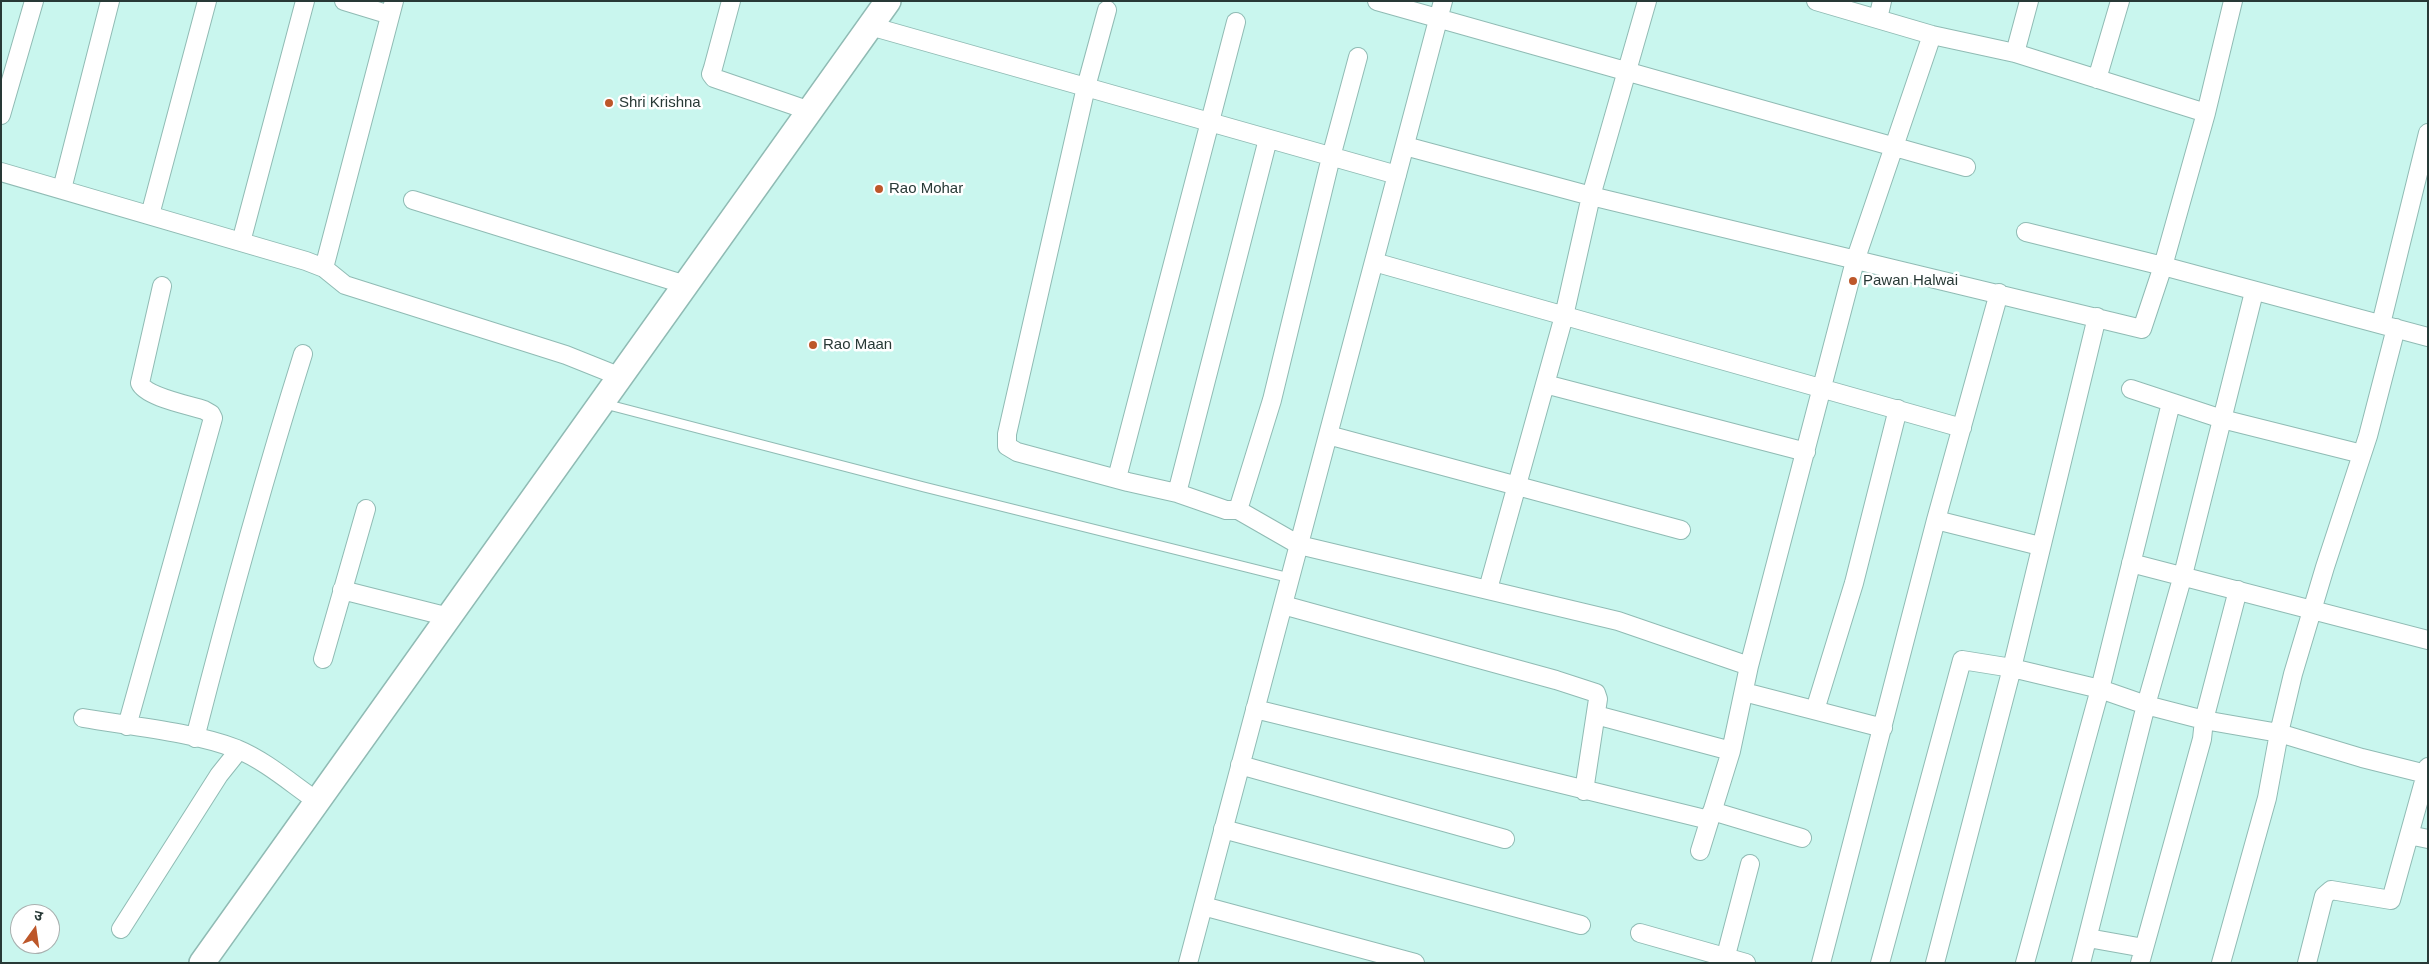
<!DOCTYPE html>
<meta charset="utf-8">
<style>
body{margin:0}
#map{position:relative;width:2429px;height:964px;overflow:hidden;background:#c9f6ee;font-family:Arial,"Noto Sans Devanagari",sans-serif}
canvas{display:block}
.frame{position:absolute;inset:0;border:2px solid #283936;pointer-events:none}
.north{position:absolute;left:10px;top:904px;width:50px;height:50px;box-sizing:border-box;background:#fff;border:1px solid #a9b0af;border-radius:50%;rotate:14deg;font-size:14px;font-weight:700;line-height:20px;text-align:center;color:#283936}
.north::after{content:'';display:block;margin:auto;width:18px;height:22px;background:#bd572a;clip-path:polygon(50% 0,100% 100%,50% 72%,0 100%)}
</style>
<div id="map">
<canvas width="2429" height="964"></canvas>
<div class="frame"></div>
<div class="north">उ</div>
</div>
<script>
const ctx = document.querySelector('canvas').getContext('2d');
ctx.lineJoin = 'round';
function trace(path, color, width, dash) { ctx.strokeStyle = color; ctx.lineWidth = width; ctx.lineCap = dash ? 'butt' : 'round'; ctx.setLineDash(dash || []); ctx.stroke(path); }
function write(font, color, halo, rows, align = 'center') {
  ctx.font = font + ' Arial,sans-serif'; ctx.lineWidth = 5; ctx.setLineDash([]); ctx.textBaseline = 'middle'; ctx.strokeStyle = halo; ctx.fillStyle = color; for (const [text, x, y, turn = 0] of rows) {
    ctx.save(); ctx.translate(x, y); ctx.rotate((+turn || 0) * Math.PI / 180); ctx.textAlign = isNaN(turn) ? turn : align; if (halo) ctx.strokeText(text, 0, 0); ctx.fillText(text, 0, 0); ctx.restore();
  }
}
const lane = new Path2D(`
 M605,404L924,487L1290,578`);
const street = new Path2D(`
 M344,1L390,15
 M731,1L713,68L711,74L714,78L810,111
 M1377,1L1966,167
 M1816,1L1932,35L2015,53L2206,113
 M1107,10L1086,87L1007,434V446L1017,452L1128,482L1177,493L1226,510H1238L1299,545L1618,621L1749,666
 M1878,19L1882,1
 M870,26L1397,175
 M2015,53L2029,1
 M2097,79L2120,1
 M1,115L34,1
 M1405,146L1591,196L1647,1
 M1,172L306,261L324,268L345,285L566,355L621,377
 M62,189L110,1
 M413,200L686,285
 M150,215L207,1
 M2026,232L2163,266L2428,337
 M241,242L305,1
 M1374,262L1962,428
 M324,268L394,1
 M2381,324L2428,133
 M1545,384L1806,452
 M2131,389L2222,419L2362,454
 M1328,435L1681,530
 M1117,478L1236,22
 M1177,493L1268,139
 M1238,510L1272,400L1331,157L1358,57
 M1936,520L2040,546
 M2131,563L2428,640
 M1488,589L1564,316L1591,196L2142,329L2163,266L2206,113L2233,1
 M342,590L449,617
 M1283,605L1556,680L1596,693L1598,699L1584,791
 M323,659L366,509
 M1744,692L1883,728
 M1255,709L1709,820
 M1815,710L1854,583L1898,409
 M1596,715L1731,751
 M83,718C130,726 193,732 237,749C266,761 292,784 317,801
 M127,726L213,418L211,414L204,410C189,405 146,397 140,383L162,286
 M195,738C228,609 263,481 303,354
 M1240,765L1505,839
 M1712,811L1802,838
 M1223,829L1581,925
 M2409,835L2428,839
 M1700,851L1731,751L1749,666L1855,261L1932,35
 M1203,906L1415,963
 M121,929L219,775L239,750
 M1640,933L1746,963
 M2088,938L2144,948
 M1188,963L1443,1
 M1724,963L1750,864
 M1821,963L1936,520L1999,293
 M1880,963L1962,660L2012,668L2100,689L2146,705L2204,720L2279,733L2362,758L2426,774
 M1935,963L2012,668L2097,317
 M2025,963L2100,689L2171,403
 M2081,963L2146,705L2183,575L2254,292
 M2140,963L2202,739L2204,720L2238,590
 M2221,963L2267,798L2279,733L2293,674L2325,567L2368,436L2396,328
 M2307,963L2324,896L2331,890L2391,900L2428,767`);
const secondary = new Path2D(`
 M202,963L888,1`);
const markers = [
 [609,103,5,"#bd572a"],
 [879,189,5,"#bd572a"],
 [1853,281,5,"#bd572a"],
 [813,345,5,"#bd572a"]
];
const poiNames = [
 ["Shri Krishna",619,103],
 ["Rao Mohar",889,189],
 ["Pawan Halwai",1863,281],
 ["Rao Maan",823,345]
];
trace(lane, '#90bbb4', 11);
trace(street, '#90bbb4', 20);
trace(secondary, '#90bbb4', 28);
trace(lane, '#fff', 9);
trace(street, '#fff', 18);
trace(secondary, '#fff', 25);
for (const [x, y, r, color] of markers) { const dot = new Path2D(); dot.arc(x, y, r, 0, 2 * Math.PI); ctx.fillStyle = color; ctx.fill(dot); trace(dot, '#fff', 2); }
write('15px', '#283936', '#fff', poiNames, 'left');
</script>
